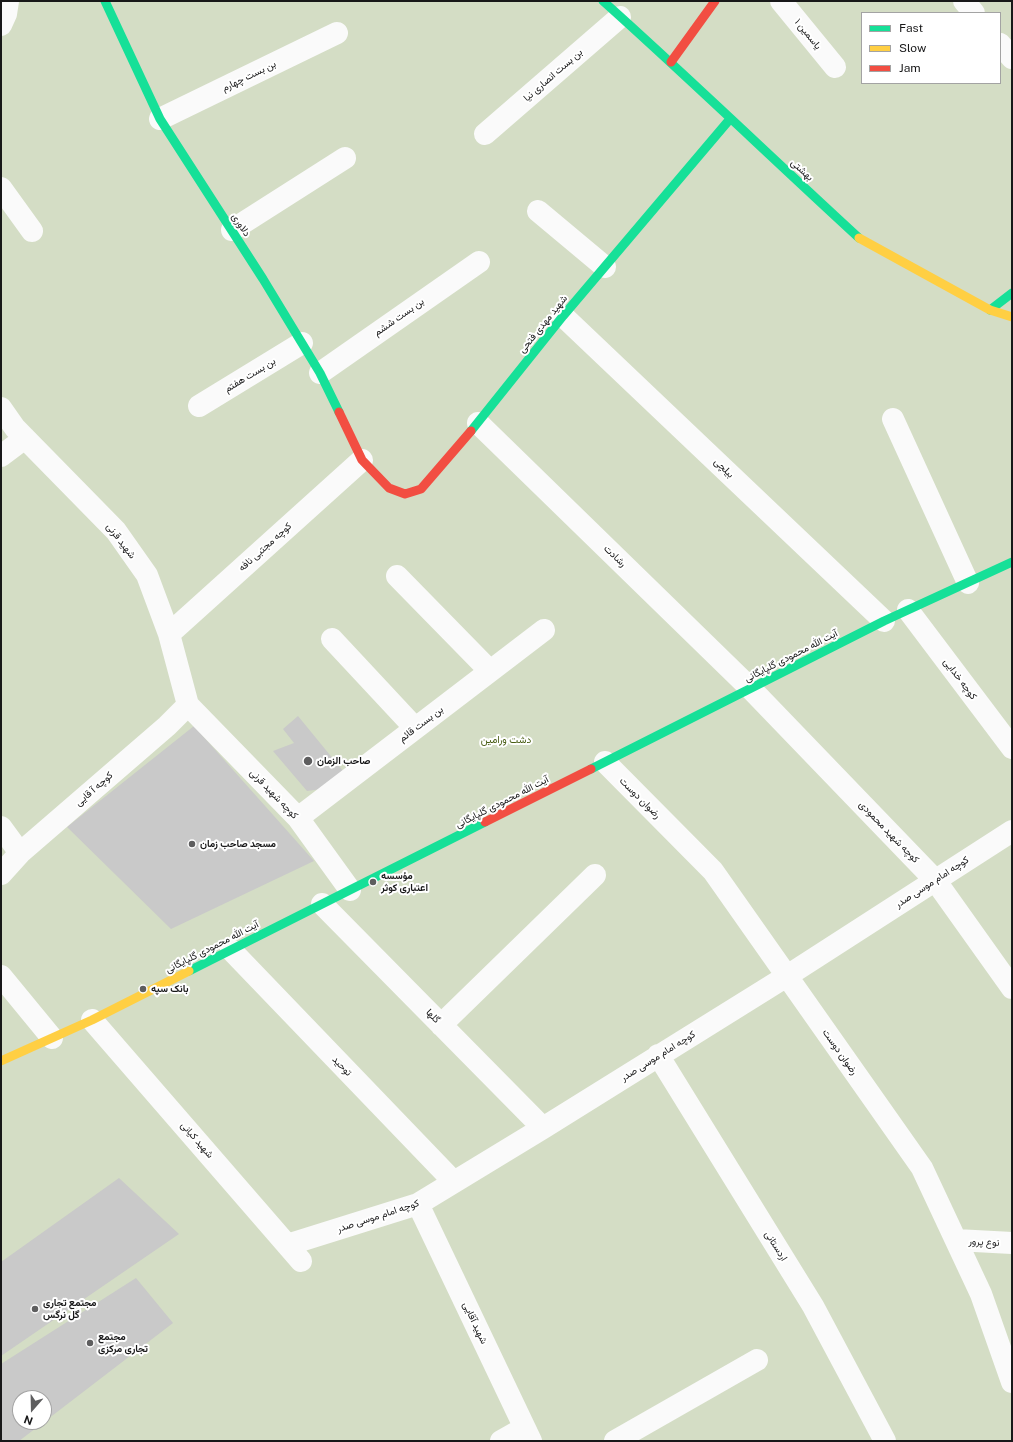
<!DOCTYPE html>
<meta charset="utf-8">
<style>
body{margin:0}
#map{position:relative;width:1013px;height:1442px;overflow:hidden;background:#e1e1e1;font-family:"Public Sans",sans-serif}
canvas{display:block}
.frame{position:absolute;inset:0;border:2px solid #181819;pointer-events:none}
.legend{position:absolute;left:861px;top:12px;width:140px;height:72px;box-sizing:border-box;background:#fff;border:1px solid #a3a3a3;margin:0;padding:5px 7px;list-style:none;font-size:12px;color:#181819}
.legend li{display:flex;align-items:center;gap:8px;height:20px}
.legend b{width:20px;border:1px solid #a3a3a3}
.north{position:absolute;left:12px;top:1390px;width:40px;height:40px;box-sizing:border-box;background:#fff;border:1px solid #a3a3a3;border-radius:50%;rotate:200deg;font-size:11px;font-weight:700;line-height:16px;text-align:center;color:#181819}
.north::after{content:'';display:block;margin:auto;width:14px;height:18px;background:#5e5e5f;clip-path:polygon(50% 0,100% 100%,50% 72%,0 100%)}
</style>
<div id="map">
<canvas width="1013" height="1442"></canvas>
<div class="frame"></div>
<ul class="legend">
<li><b style="height:5px;background:#16e098"></b>Fast</li>
<li><b style="height:5px;background:#ffcf43"></b>Slow</li>
<li><b style="height:5px;background:#f24e42"></b>Jam</li>
</ul>
<div class="north">N</div>
</div>
<script>
const ctx = document.querySelector('canvas').getContext('2d');
ctx.lineJoin = 'round';
function fill(path, color) { ctx.fillStyle = color; ctx.fill(path, 'evenodd'); }
function trace(path, color, width, dash) { ctx.strokeStyle = color; ctx.lineWidth = width; ctx.lineCap = dash ? 'butt' : 'round'; ctx.setLineDash(dash || []); ctx.stroke(path); }
function write(font, color, halo, rows, align = 'center') {
  ctx.font = font + ' "Public Sans",Vazirmatn,sans-serif'; ctx.lineWidth = 4; ctx.setLineDash([]); ctx.textBaseline = 'middle'; ctx.strokeStyle = halo; ctx.fillStyle = color; for (const [text, x, y, turn = 0] of rows) {
    ctx.save(); ctx.translate(x, y); ctx.rotate((+turn || 0) * Math.PI / 180); ctx.textAlign = isNaN(turn) ? turn : align; if (halo) ctx.strokeText(text, 0, 0); ctx.fillText(text, 0, 0); ctx.restore();
  }
}
const green = new Path2D(`
 M1,1H1012V1441H1ZM862,13H1000V83H862ZM20,1398H44V1422H20Z`);
const building = new Path2D(`
 M298,716L343,771L322,789L307,791L273,751L294,743L283,729Z
 M194,726L314,861L171,929L67,827Z
 M119,1178L179,1234L1,1356V1262Z
 M136,1278L173,1323L44,1422V1398H20V1422H44L19,1441H1V1364Z`);
const street = new Path2D(`
 M781,1L835,67
 M964,1L974,13
 M1,25L6,14L8,1
 M1000,44L1012,58
 M160,119L337,33
 M485,134L620,17
 M1,188L32,231
 M538,211L605,267
 M232,230L345,158
 M563,316L884,621
 M320,373L479,262
 M199,406L302,343
 M1,408L15,428L116,531L147,575L169,634L188,705L298,818L350,890
 M893,419L968,583
 M478,423L751,689L935,880L1012,988
 M1,456L25,438
 M397,576L490,671
 M908,610L1012,748
 M169,634L362,460
 M332,639L415,728
 M605,762L713,871L922,1168L981,1294L1012,1382
 M298,818L544,630
 M1,827L20,853
 M1,874L20,853L167,726L188,705
 M322,904L543,1128
 M231,950L454,1182
 M1,976L52,1038
 M92,1020L301,1261
 M441,1025L595,875
 M658,1055L813,1306L885,1441
 M418,1204L531,1441
 M956,1240L1012,1243
 M287,1245L418,1204L543,1128L787,976L1012,831
 M501,1441L524,1428
 M615,1441L757,1360`);
const fast = new Path2D(`
 M105,1L160,119L263,279L320,373L339,412
 M603,1C690,79 773,159 859,238
 M990,310L1012,293
 M471,431L563,316L730,119
 M591,769L884,621L1012,562
 M189,971L485,822`);
const slow = new Path2D(`
 M859,238L990,310L1012,317
 M1,1061L92,1020L189,971`);
const jam = new Path2D(`
 M671,62L715,1
 M339,412L362,460L389,488L405,494L421,489L471,431
 M485,822L591,769`);
const markers = [
 [308,761,5,"#5e5e5f"],
 [192,844,4,"#5e5e5f"],
 [373,882,4,"#5e5e5f"],
 [143,989,4,"#5e5e5f"],
 [35,1309,4,"#5e5e5f"],
 [90,1343,4,"#5e5e5f"]
];
const streetNames = [
 ["یاسمین ۱",808,34,51],
 ["بن بست انصاری نیا",553,75,-41],
 ["بن بست چهارم",249,76,-26],
 ["بهشتی",802,170,43],
 ["دلاوری",241,225,57],
 ["بن بست ششم",399,317,-35],
 ["شهید مهدی فتحی",543,324,-51],
 ["بن بست هفتم",250,375,-31],
 ["بیلچی",724,468,44],
 ["شهید قرنی",121,541,53],
 ["کوچه مجتبی نافه",265,547,-42],
 ["رشادت",615,556,44],
 ["آیت الله محمودی گلپایگانی",791,656,-27],
 ["کوچه خدایی",960,679,53],
 ["بن بست قائم",421,724,-37],
 ["کوچه آ قایی",94,789,-41],
 ["کوچه شهید قرنی",274,794,46],
 ["رضوان دوست",640,798,45],
 ["آیت الله محمودی گلپایگانی",502,802,-27],
 ["کوچه شهید محمودی",889,832,46],
 ["کوچه امام موسی صدر",932,882,-33],
 ["آیت الله محمودی گلپایگانی",212,947,-27],
 ["گلها",433,1016,46],
 ["رضوان دوست",840,1052,55],
 ["کوچه امام موسی صدر",658,1056,-32],
 ["توحید",342,1066,46],
 ["شهید کیانی",197,1140,49],
 ["کوچه امام موسی صدر",378,1216,-18],
 ["نوع پرور",984,1242,3],
 ["اردستانی",776,1246,58],
 ["شهید آقایی",475,1323,65]
];
const parkNames = [
 ["دشت ورامین",506,740]
];
const poiNames = [
 ["صاحب الزمان",317,761],
 ["مسجد صاحب زمان",200,844],
 ["مؤسسه",381,876],
 ["اعتباری کوثر",381,888],
 ["بانک سپه",151,989],
 ["مجتمع تجاری",43,1303],
 ["گل نرگس",43,1315],
 ["مجتمع",98,1337],
 ["تجاری مرکزی",98,1349]
];
fill(green, '#d4ddc5');
fill(building, '#c9c9c9');
trace(street, '#fafafa', 22);
trace(fast, '#16e098', 9);
trace(slow, '#ffcf43', 9);
trace(jam, '#f24e42', 9);
for (const [x, y, r, color] of markers) { const dot = new Path2D(); dot.arc(x, y, r, 0, 2 * Math.PI); ctx.fillStyle = color; ctx.fill(dot); trace(dot, '#fff', 1.5); }
write('10px', '#181819', '#fff', streetNames);
write('10px', '#475c12', '#fff', parkNames);
write('bold 10px', '#181819', '#fff', poiNames, 'left');
</script>
